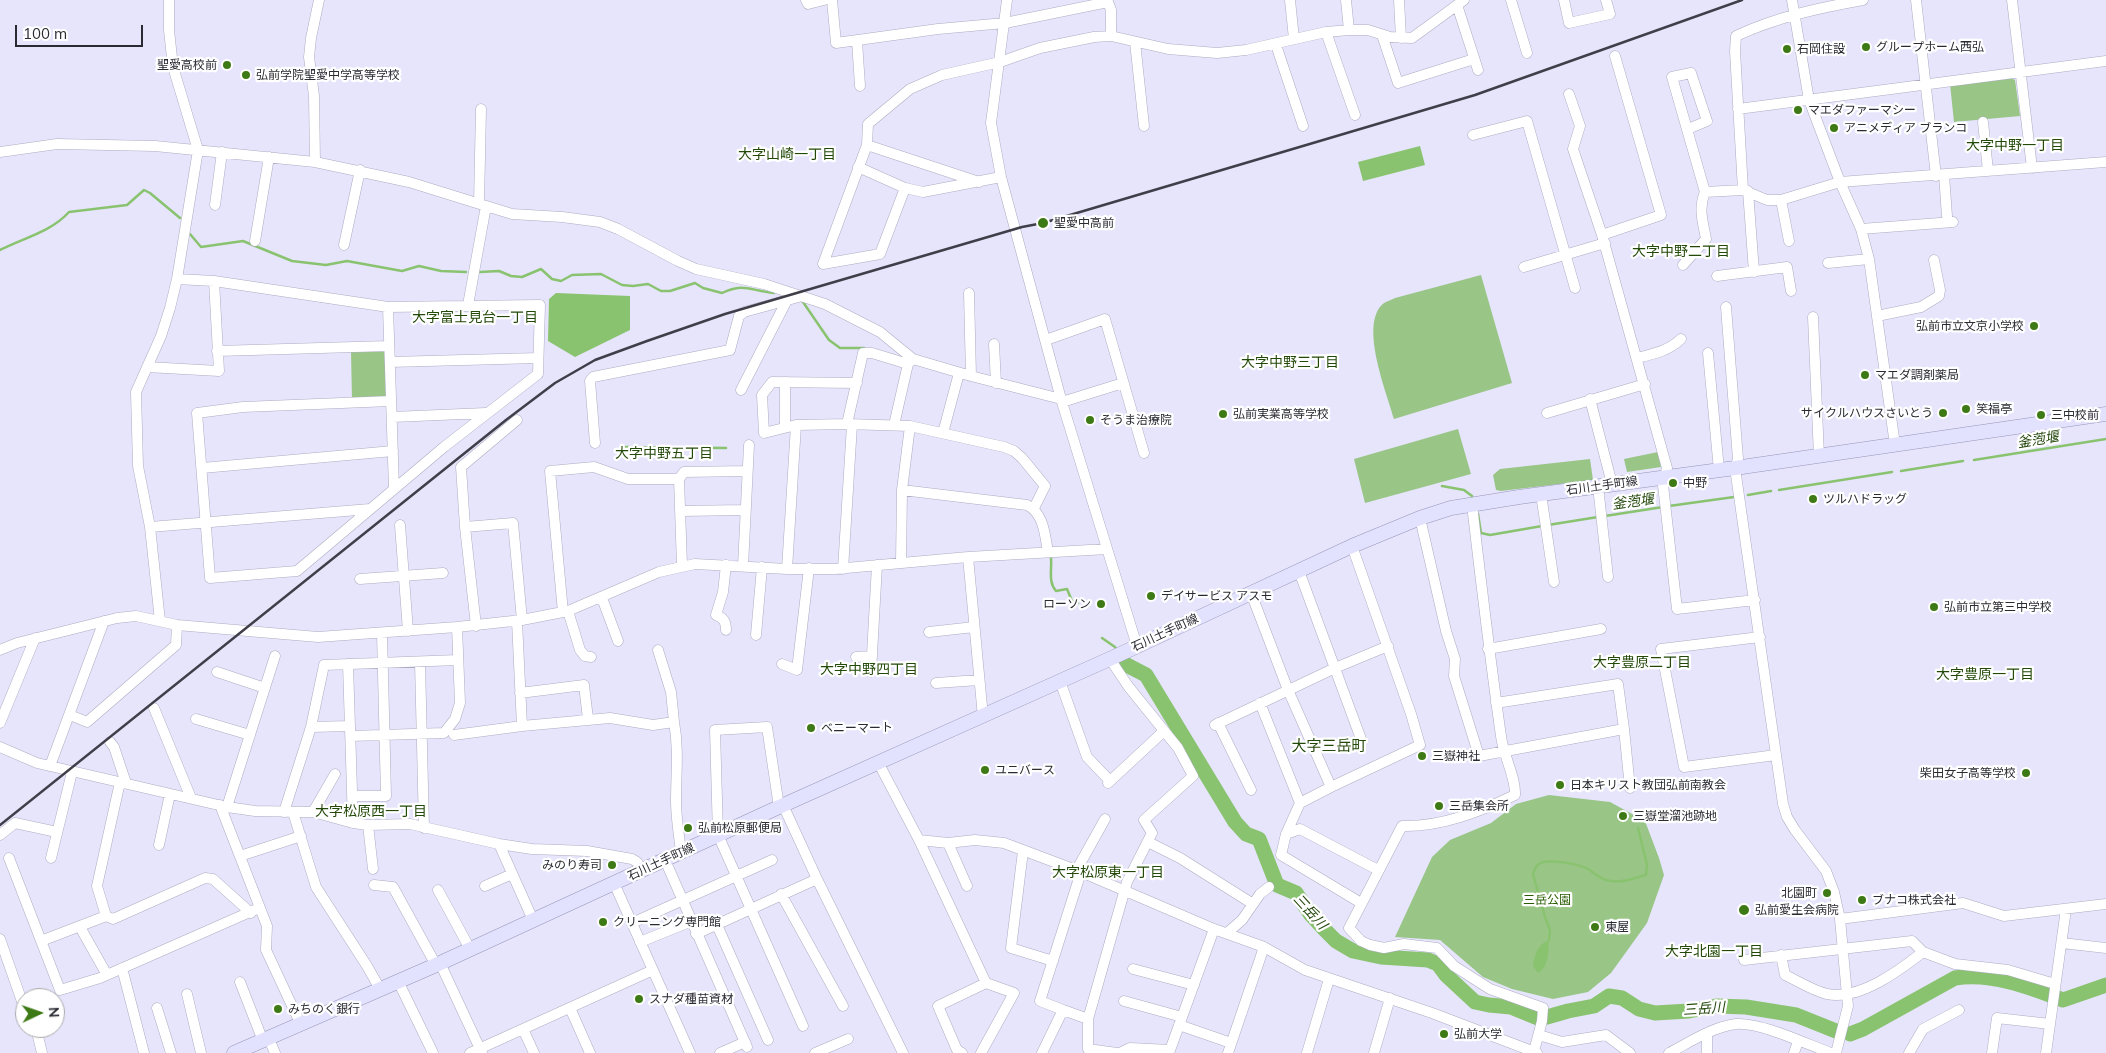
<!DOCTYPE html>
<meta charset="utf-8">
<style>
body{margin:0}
#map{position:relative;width:2106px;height:1053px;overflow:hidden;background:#e6e5fc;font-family:Mulish,sans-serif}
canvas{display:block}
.north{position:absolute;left:15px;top:988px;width:50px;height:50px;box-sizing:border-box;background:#fff;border:1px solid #aaaaad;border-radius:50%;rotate:87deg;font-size:14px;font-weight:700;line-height:20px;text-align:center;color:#2a2a33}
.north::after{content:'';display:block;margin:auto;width:18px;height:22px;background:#3d7914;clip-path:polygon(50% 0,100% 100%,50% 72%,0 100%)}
.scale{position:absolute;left:15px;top:25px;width:128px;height:22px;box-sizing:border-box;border:2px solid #2a2a33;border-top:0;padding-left:6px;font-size:15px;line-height:18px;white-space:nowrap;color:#2a2a33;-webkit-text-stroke:4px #fff;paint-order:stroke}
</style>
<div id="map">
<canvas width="2106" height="1053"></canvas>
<div class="north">N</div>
<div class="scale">100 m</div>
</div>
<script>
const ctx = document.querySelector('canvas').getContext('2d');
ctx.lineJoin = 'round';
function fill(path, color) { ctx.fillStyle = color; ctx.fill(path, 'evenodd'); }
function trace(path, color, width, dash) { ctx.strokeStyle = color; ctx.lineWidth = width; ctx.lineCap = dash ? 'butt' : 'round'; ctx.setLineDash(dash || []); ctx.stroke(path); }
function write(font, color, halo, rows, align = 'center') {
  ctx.font = font + ' Mulish,"Noto Sans JP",sans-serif'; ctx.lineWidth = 4.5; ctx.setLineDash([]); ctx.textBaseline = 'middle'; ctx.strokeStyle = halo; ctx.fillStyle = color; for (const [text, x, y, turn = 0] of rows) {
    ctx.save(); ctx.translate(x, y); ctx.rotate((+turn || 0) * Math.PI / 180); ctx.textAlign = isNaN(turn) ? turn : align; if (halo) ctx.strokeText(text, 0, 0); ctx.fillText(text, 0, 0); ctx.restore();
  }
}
const green = new Path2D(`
 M2011,78L2015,80L2020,116L1954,122L1950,84Z
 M1481,275L1512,383L1394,419C1387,393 1358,323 1384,303C1387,301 1392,300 1395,298Z
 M383,351L386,354L387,396L385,398L352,400L351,352Z
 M1458,429L1471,474L1365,503L1354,459Z
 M1658,452L1661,467L1627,472L1624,459Z
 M1590,459L1593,480L1501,491L1496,490L1493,475L1500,469Z
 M1549,795L1610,802L1645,821L1659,858L1664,875L1647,923L1611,973L1588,992L1553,999L1512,989L1483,977L1440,940L1395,937L1432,857L1450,840L1491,823L1516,804Z`);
const water = new Path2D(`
 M1420,146L1425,165L1363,181L1358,162Z
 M556,293L630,296V330L575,357L548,341L549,299Z
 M1549,940C1548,952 1549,967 1538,973L1533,966C1535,954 1537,945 1549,940Z`);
const stream = new Path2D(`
 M190,234L201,247L243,241L292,261L326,265L347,261L402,271L419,266L441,271L466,272
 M0,250C23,238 51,232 69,212L127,205L144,190L150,193L180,218
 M480,272L499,271L511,276L522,277L541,269L552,279L561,281L572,275L601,274L622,285L633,286L648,284L661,291H670L695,283L703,288L722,293C744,282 751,291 774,293
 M803,302L829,340L840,348H864
 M625,447L726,448
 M1974,460L2106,439
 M1901,471L1963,461
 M1442,486L1464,490L1472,496
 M1779,490L1892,472
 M1748,495L1771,491
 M1669,506L1734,497
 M1478,514L1481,533L1490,535L1542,526
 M1605,516L1663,507
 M1548,525L1598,517
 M1051,558C1052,570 1048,582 1056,591L1067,589L1072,601L1078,603
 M1102,638L1115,647L1117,651
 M1549,940L1550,930L1545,917L1533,874C1534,871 1535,867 1539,864C1547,858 1579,864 1588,869C1596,874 1601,880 1611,881C1623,883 1634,878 1646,875L1647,865L1638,828`);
const river = new Path2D(`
 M1121,662L1146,675L1235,822L1246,834L1259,839L1277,885L1296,893L1311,915L1324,929L1336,941L1353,951L1381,957L1428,960L1438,964L1446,975L1475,1002L1489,1005L1511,1007L1538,1018
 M1547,1017L1568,1011L1594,1006L1609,996L1622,998L1639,1009L1655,1013L1689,1011L1716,1006L1746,1007L1796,1015L1836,1031
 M1850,1034L1863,1029L1955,978C1990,972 2030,987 2063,1000L2106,985`);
const minor = new Path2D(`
 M806,0L808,4L824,0
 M832,0L836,43L938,29L1005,23L1108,2L1111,10V36
 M1007,0L991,123L1001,177L1061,399L1137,646
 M1290,0L1294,39
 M1346,0L1349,30
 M1399,0L1401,38
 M1511,0L1527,53
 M1564,0L1569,23L1610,14L1606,0
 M1792,0L1809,100L1840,182L1861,229L1869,259L1895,445
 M1916,0L1936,176
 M2012,0L2032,168
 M1457,5L1478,70
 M1326,32L1355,115
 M1382,35L1398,83L1474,59
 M857,41L860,86
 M1135,42L1144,126
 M1276,45L1303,126
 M1615,56L1661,215L1602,235L1667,468L1663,485L1677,609L1755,600
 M1569,94L1580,126L1573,149L1602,235
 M1738,109L2106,61
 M1983,122L1988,171
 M1688,129L1707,121L1691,73L1672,77L1705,192
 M1473,135L1527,121L1575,288
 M867,145L868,124L910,89L942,75L1000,62L1040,48L1094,37L1111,36L1168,49L1217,53L1246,50L1326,32L1349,30H1368L1390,37L1412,38L1464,0
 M0,152L57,144L155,146L315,162L409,182L512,214L562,217L600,222L618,229L678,261L696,269L764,284L825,304L880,332L913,359L971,376L1061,399
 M315,162L314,96L309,57L311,38L319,0
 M858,167L905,188L923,192L1001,177
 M1944,175L1947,216
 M905,188L880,254L823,264L867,145L979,182
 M1743,190L1735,51L1736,36C1777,17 1818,8 1863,0
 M1748,191L1754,272
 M1781,200L1789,241
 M479,203L481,109
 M215,205L222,152
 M1861,229L1953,222
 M255,241L269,157
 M344,245L360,170
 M1828,263L1869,259
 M1683,265L1706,239C1703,222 1698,209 1705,192L1743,190L1767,200H1781L1840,182L2106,162
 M1524,267L1605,243
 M1717,276L1787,267L1791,291
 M177,279L214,281L388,307L540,305L538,374L444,447L297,571L210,578L197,413L243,407L391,401
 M969,293L971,376
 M468,305L486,206
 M388,307L394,489
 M1726,307L1738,459L1735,468L1783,804L1787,817L1795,830L1826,871L1834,892L1840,919L1848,1006L1836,1053
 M1877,316L1921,307L1939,296L1940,290L1934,260
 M1813,317L1819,456
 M1046,340L1105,319L1144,453
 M994,344L996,383
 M217,351L389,346
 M1708,353L1719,470
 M1637,358C1654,354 1668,351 1681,339
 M390,362L538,358
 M147,367L219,371L214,281
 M857,383L772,382L762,395L764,433L796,425L847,424L910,426
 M741,390L786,302
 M1590,399L1612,484
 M1062,402L1123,383
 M1547,413L1645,384
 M392,417L486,413
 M847,424L863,353H872L908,364L913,359
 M894,425L908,364
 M785,427V382
 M943,433L959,373
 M595,443L590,381L593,377L730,350L739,316L744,312L802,296
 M202,468L393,451
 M679,479L684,472L747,471
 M1598,486L1608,577
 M902,490L1027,505C1044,513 1045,536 1048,552
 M1541,494L1554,582
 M1472,505C1481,582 1490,659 1501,736C1503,755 1516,777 1515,795C1479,812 1441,827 1402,826L1349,928L1361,941L1370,945L1384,948L1404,944L1437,948L1454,966L1490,989L1543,1008L1542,1021L1534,1051
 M681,511L745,510
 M1420,518L1446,631L1455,659L1454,676L1479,756L1624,729L1630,788
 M400,525L408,631
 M150,527L370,509
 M465,527L461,467L517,420
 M968,557L983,717
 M901,563L902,490L910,426L1004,447L1014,451L1022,458L1045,486L1034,508
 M726,565L723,592L716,615C724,618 726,622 726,630
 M743,566L749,445
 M787,569L796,425
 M843,569L852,425
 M1299,571L1361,739
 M360,579L443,573
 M1251,593L1288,690L1331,787L1420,745L1411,714L1352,546
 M602,598L618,641
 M568,611L580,650L585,656L591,657
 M563,612L550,471L594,467L628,479H679L682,566
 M160,621L150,527L138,466L136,392L161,336L170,308L177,279L198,150L173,67L169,30V0
 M517,621L522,726L610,718L653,725L674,722C679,749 676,774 676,801C676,818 679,835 681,852
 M476,626L465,527L513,523L522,620
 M929,632L974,627
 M756,635L762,567
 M1760,637L1661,649L1684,767L1776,755
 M1488,649L1601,629
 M0,650L17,643L117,618L136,616L177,625L318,637L457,627L522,620L568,611L659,572L695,564L787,569H835L968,557L1107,549
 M658,650L671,692L674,722
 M856,657L872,656
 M420,662L424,828
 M348,664L353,823
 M782,664L797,670L809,568
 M217,672L265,688
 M871,672L877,565
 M1060,681L1087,757L1110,781
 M936,683L979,680
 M520,693L584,685L588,719
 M1260,703L1300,803
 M1496,703L1618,684L1624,729
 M154,708L191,798
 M70,715L87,722L176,645L177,625
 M196,719L250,735
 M0,723L35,638
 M1218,723L1251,790
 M1215,725L1335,668L1388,646
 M311,727L350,726
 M454,735L522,726
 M351,736L444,733L455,719L460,703L457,627
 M110,742L114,747L126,783
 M0,747L37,763L227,807L255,811L313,812L353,823L368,825L410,824L499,844L532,849L587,851L632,859L637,862L642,870
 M879,764L919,840L948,843L975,840L1004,843L1081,872L1214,929L1264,947L1305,970L1432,1013L1537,1053
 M50,766L104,621
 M1108,783L1164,731
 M1331,787L1300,803L1286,834L1281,855L1361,903
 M352,796H386L382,633
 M220,805L267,926L266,950L301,1025
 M783,805L817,879L903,1053
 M227,807L275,656
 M779,807L767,727L715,730L718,835L803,1026
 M284,812L311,727L324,665L458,660
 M293,812L316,887L367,966L380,989
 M313,812L335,774
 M368,825L373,869
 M1286,834L1300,829L1378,870
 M0,835L15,823L57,832
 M919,840L986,983
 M1148,842L1180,858L1253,904
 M948,843L967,886
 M499,844L533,920
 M159,845L170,794
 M1023,851L1011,948L1053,961
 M240,856L301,836
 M9,858L60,990L100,978L259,908
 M51,858L72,772
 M665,860L747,1047
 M1076,871L1105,819
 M614,883L690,1053
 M374,885L393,887L436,965
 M485,886L512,874
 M438,890L470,949
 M781,894L843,1006
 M106,916L97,886L120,782
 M1840,919L1963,903L2004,916L2106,904
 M632,923L772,860
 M717,925L768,1040
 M80,927L107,975
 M1227,933L1242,920L1260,894L1269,887
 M696,934L817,879
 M0,939L25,1010
 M41,941L106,916L113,919L205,878L213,879L251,913
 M640,942L692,921
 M2062,943L2106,948
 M1781,955L1785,975C1798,981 1813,991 1827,994C1859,1001 1900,970 1923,952
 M1744,960L1912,941L1923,952L1955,964L2008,970L2055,984
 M440,963L482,1053
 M122,968L144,1053
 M1133,969L1194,985
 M398,981L433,1053
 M240,982L263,1041
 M187,994L201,1053
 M1124,1001L1182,1017
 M157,1008L171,1053
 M570,1008L590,1053
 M1063,1010L1040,1001L1081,872
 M1088,1019V1049L1117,1053
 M1179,1025L1231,1043
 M36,1028L42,1053
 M523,1029L534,1053
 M1707,1033V1053
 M1539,1035L1562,1042L1606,1035L1630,1053
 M269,1039L275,1053
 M470,1053L653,970
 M720,1053L745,1042
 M815,1053L848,1039
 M962,1053L957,1050L938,1006L986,983L1014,993L981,1053
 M1042,1053L1063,1010L1088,1019L1127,882L1152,833L1144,820L1193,776L1178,748L1128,686L1110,659
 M1120,1053L1130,1048L1170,1050
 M1169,1053L1214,929
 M1228,1053L1264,947
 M1307,1053L1329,979
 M1374,1053L1390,998
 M1669,1053C1690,1042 1712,1027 1736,1024C1761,1022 1806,1044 1831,1053
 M1794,1053L1798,1041
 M1909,1053L1923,1029L1959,1010
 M1992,1053L1997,1018L2050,1024
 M2046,1053L2066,909`);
const major = new Path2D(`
 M234,1053L436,965L779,807L1114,657L1352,546L1420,518L1451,508L1519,497L1735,468L2106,414`);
const rail = new Path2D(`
 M0,825L506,420L555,383L595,360L647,341L725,314L1022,227L1043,223L1475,95L1742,0`);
const markers = [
 [1866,47,5,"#3d7914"],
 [1787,49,5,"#3d7914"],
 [227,65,5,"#3d7914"],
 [246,75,5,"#3d7914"],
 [1798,110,5,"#3d7914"],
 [1834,128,5,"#3d7914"],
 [1043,223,6,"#3d7914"],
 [2034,326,5,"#3d7914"],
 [1865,375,5,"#3d7914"],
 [1966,409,5,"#3d7914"],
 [1943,413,5,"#3d7914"],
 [1223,414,5,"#3d7914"],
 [2041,415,5,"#3d7914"],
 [1090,420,5,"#3d7914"],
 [1673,483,5,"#3d7914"],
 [1813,499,5,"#3d7914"],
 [1151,596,5,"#3d7914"],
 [1101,604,5,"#3d7914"],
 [1934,607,5,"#3d7914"],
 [811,728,5,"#3d7914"],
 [1422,756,5,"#3d7914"],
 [985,770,5,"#3d7914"],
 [2026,773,5,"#3d7914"],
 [1560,785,5,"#3d7914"],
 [1439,806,5,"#3d7914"],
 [1623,816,5,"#3d7914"],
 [688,828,5,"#3d7914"],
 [612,865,5,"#3d7914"],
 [1827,893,5,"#3d7914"],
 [1862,900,5,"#3d7914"],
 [1744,910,6,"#3d7914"],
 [603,922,5,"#3d7914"],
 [1595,927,5,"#3d7914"],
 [639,999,5,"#3d7914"],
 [278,1009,5,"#3d7914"],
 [1444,1034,5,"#3d7914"]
];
const poiNames = [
 ["グループホーム西弘",1876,47],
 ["石岡住設",1797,49],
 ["聖愛高校前",217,65,"right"],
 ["弘前学院聖愛中学高等学校",256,75],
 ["マエダファーマシー",1808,110],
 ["アニメディア ブランコ",1844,128],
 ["聖愛中高前",1054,223],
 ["弘前市立文京小学校",2024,326,"right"],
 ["マエダ調剤薬局",1875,375],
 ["笑福亭",1976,409],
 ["サイクルハウスさいとう",1933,413,"right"],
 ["弘前実業高等学校",1233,414],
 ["三中校前",2051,415],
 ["そうま治療院",1100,420],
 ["中野",1683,483],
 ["ツルハドラッグ",1823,499],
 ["デイサービス アスモ",1161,596],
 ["ローソン",1091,604,"right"],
 ["弘前市立第三中学校",1944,607],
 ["ベニーマート",821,728],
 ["三嶽神社",1432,756],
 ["ユニバース",995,770],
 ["柴田女子高等学校",2016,773,"right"],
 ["日本キリスト教団弘前南教会",1570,785],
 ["三岳集会所",1449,806],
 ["三嶽堂溜池跡地",1633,816],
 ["弘前松原郵便局",698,828],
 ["みのり寿司",602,865,"right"],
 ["北園町",1817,893,"right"],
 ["ブナコ株式会社",1872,900],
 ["弘前愛生会病院",1755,910],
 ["クリーニング専門館",613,922],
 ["東屋",1605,927],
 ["スナダ種苗資材",649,999],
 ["みちのく銀行",288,1009],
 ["弘前大学",1454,1034]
];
const streetNames = [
 ["石川土手町線",1602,486,-8],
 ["石川土手町線",1165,633,-25],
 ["石川土手町線",661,862,-25]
];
const parkNames = [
 ["三岳公園",1547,900]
];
const neighbourhoodNames = [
 ["大字中野一丁目",2015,146],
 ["大字山崎一丁目",787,155],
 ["大字中野二丁目",1681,252],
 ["大字富士見台一丁目",475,318],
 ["大字中野三丁目",1290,363],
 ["大字中野五丁目",664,454],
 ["大字豊原二丁目",1642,663],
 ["大字中野四丁目",869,670],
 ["大字豊原一丁目",1985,675],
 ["大字松原西一丁目",371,812],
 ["大字松原東一丁目",1108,873],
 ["大字北園一丁目",1714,952]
];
const waterNames = [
 ["釜萢堰",2038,440,-9],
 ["釜萢堰",1633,502,-8],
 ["三岳川",1310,912,48],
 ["三岳川",1704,1009,-4]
];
const quarterNames = [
 ["大字三岳町",1329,746]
];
fill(green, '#99c586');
fill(water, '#8ac36f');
trace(stream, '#8ac36f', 2.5);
trace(river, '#8ac36f', 15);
trace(minor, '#acacc1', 11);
trace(major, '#9695b7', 15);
trace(minor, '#fff', 10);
trace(major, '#e3e2fe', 14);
trace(rail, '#3f3e49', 2.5);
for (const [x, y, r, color] of markers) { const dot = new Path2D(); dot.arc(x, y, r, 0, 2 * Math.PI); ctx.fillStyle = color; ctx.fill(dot); trace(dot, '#fff', 2); }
write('12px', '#2a2a33', '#fff', poiNames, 'left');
write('12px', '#2a2a33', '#fff', streetNames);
write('12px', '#295d00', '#fff', parkNames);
write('14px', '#234909', '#fff', neighbourhoodNames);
write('italic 14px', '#24480d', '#fff', waterNames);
write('15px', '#234909', '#fff', quarterNames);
</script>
